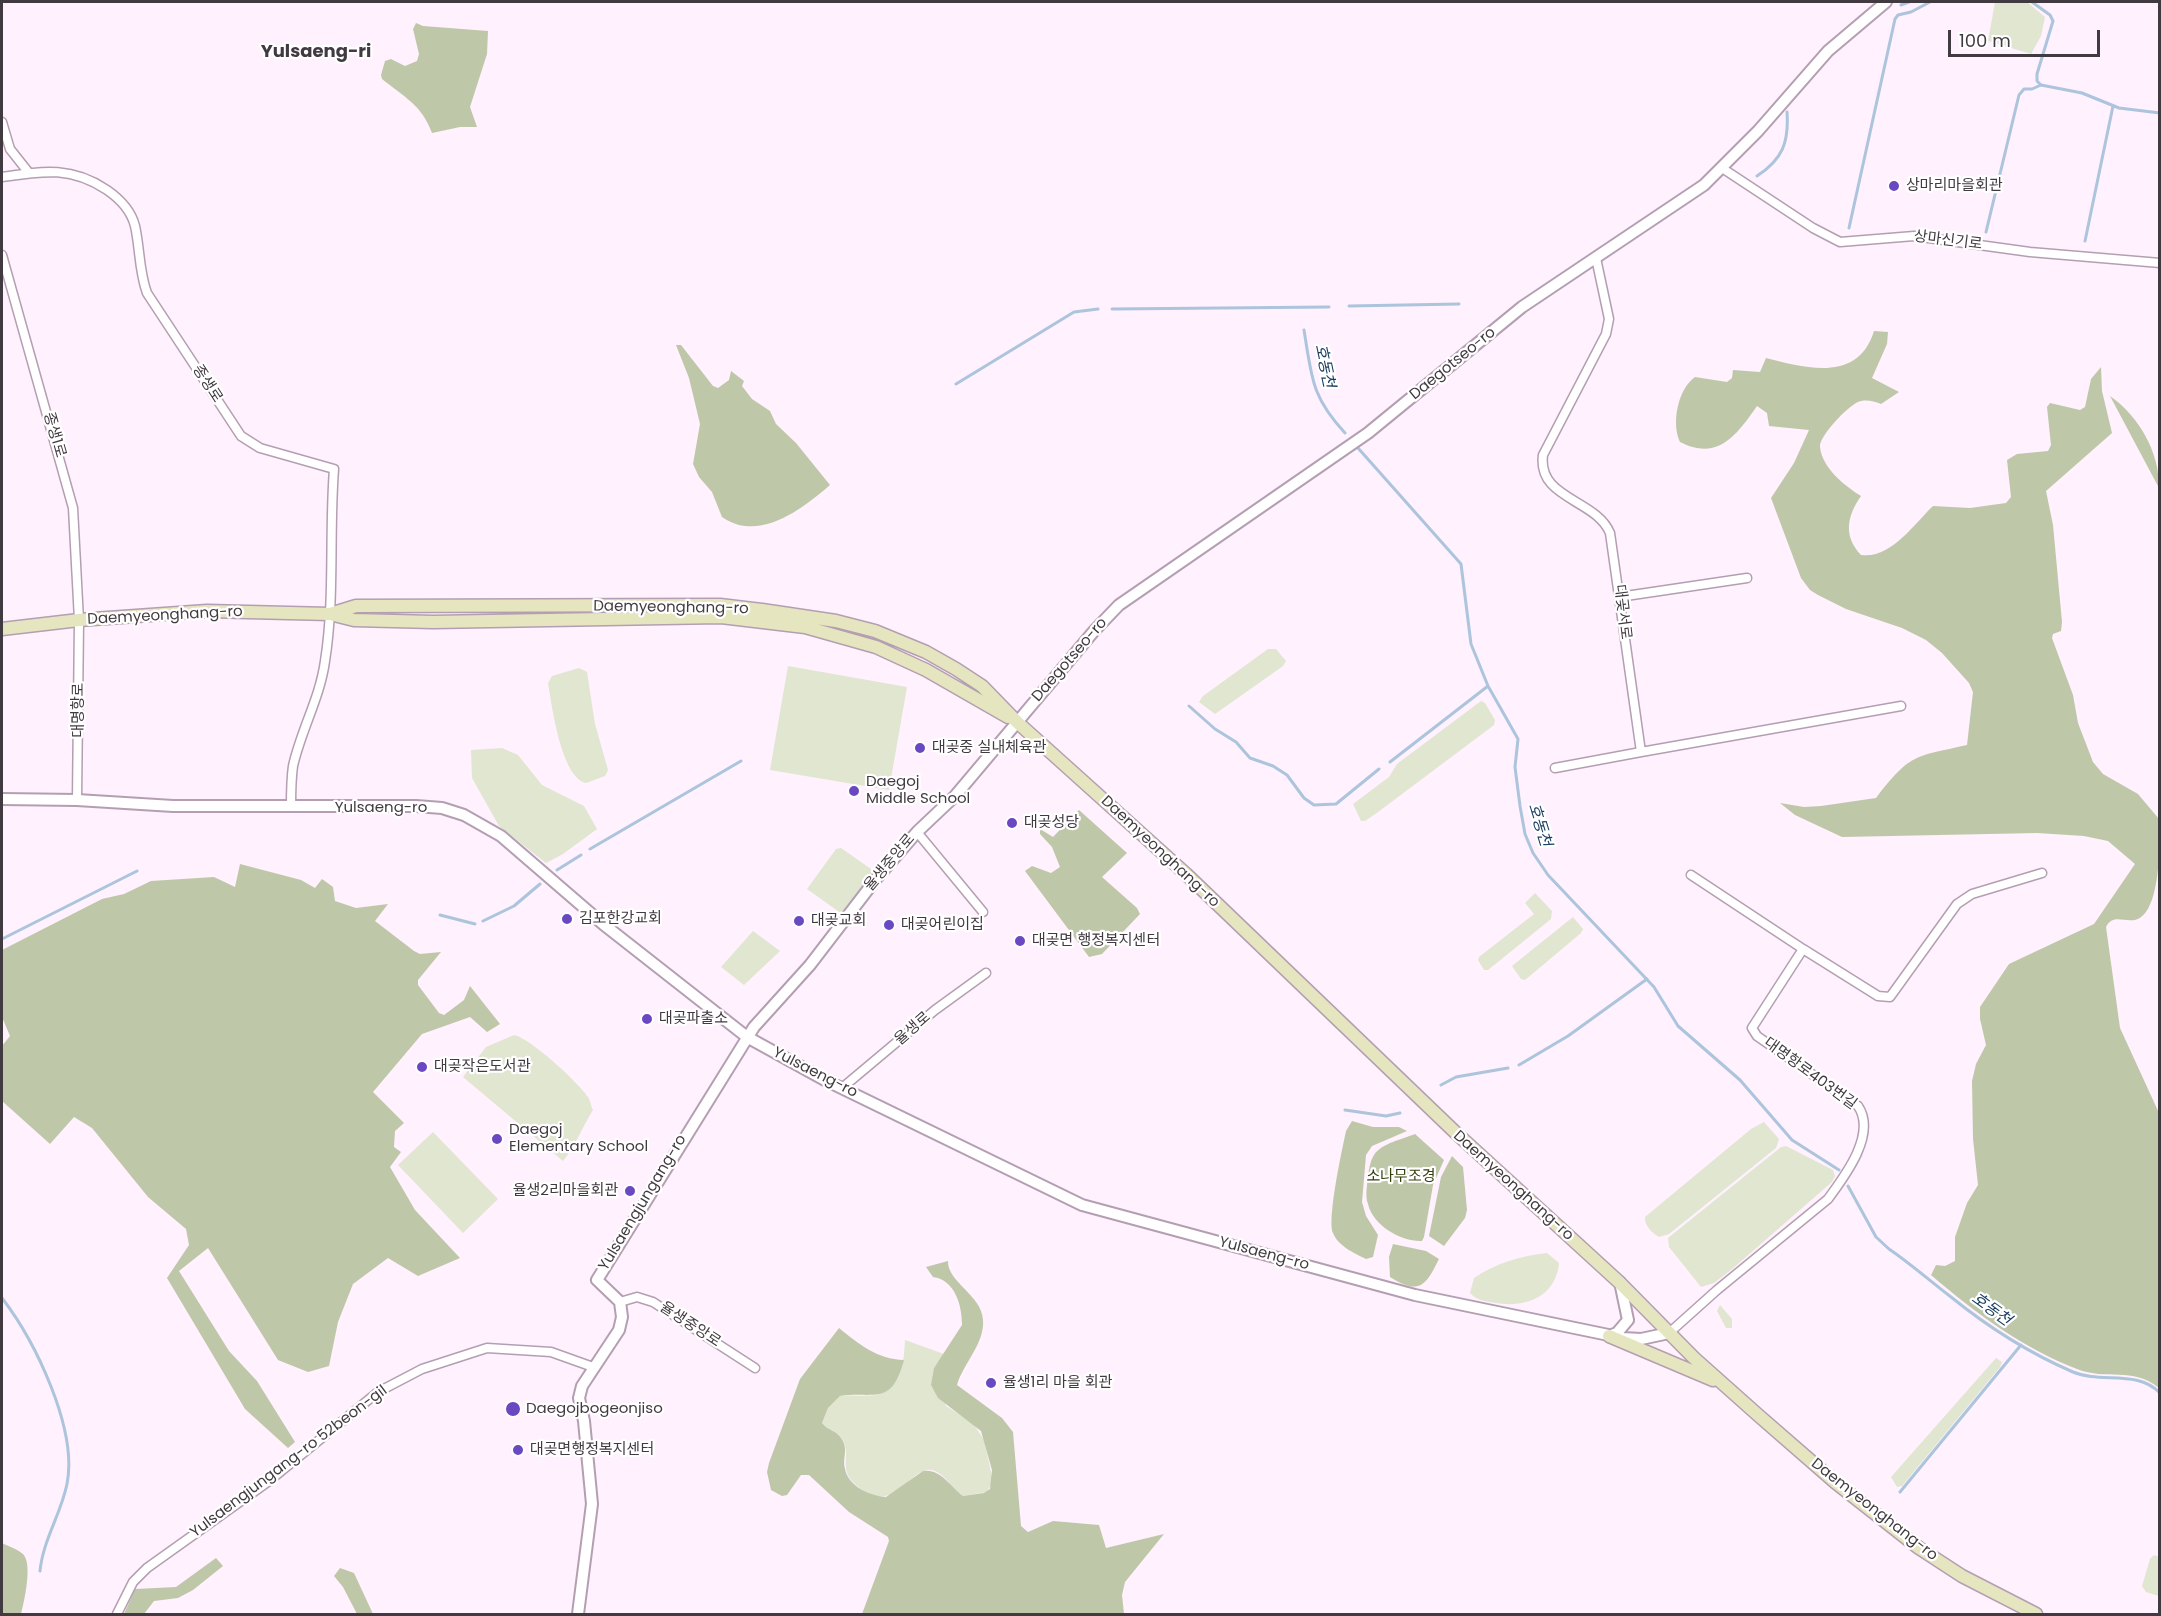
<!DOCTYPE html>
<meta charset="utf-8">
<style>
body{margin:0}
#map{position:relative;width:2161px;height:1616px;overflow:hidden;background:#fff1fd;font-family:Poppins,sans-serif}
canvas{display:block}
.frame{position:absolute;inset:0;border:3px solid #423a41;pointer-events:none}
.scale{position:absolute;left:1948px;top:30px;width:152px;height:27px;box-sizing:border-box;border:3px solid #423a41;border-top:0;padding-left:8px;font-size:18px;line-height:21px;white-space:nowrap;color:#423a41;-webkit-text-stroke:4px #fff;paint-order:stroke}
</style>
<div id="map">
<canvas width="2161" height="1616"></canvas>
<div class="frame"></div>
<div class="scale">100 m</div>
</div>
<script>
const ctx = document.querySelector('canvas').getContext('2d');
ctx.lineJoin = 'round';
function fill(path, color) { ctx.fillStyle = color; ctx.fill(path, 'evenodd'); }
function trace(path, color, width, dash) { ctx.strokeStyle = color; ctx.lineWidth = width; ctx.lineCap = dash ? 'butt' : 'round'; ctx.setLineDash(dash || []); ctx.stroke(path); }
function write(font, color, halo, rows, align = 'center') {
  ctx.font = font + ' Poppins,"Noto Sans KR",sans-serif'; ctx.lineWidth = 4.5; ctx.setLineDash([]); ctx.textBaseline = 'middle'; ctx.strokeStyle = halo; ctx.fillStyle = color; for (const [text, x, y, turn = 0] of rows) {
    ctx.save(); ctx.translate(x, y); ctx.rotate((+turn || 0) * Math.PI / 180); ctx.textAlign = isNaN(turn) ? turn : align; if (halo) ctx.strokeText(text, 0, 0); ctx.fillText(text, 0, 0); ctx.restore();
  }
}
const green = new Path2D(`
 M1995,2H2027L2045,17L2041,36L2031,54L1988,41Z
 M1268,649H1276L1286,661L1283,666L1215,714L1199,702L1203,696Z
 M788,666L907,687L889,790L770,770Z
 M579,668L587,672L595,724L608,770L605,776L586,783C561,777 552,706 548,683L552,676Z
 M1481,701L1485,703L1495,720L1494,725L1378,812L1365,821H1361L1353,804L1389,777L1397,764Z
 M502,748L518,755L542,785L584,806L597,829L563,854L546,863L505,831L499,826L472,778L471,750Z
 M841,848L871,869V874L842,914L807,889L836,849Z
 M1535,893L1552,911L1551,919L1488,970H1484L1478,960L1479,957L1534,914L1525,903Z
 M1573,917L1583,929L1581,933L1531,975L1525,980L1521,979L1512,966Z
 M753,931L780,951L744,985L721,967Z
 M514,1035C530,1038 578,1082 588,1097C590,1100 591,1106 593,1110C582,1127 576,1145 563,1161L463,1077L486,1047Z
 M1764,1122L1779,1139L1776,1148L1669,1234L1659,1237C1652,1233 1644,1225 1645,1217L1751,1129Z
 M433,1132L498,1199L463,1233L398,1165Z
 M1786,1146L1833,1170L1835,1176L1832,1182L1731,1270L1714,1283L1701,1287L1669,1247L1668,1238L1781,1147Z
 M1547,1253L1559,1263C1556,1297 1525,1308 1496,1303C1485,1301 1478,1301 1470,1293L1474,1278C1496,1263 1521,1256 1547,1253Z
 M1720,1305L1732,1319V1328H1726L1717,1311Z
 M905,1340L944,1354L934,1368L946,1406L973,1423L984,1440L993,1481L987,1492L963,1496C953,1489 945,1475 935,1471C910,1460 896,1523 854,1483C839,1469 851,1456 843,1440C838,1430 828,1431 822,1423L828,1408L840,1396C853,1394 871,1398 882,1393C903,1385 904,1358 905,1340Z
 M1996,1358L2002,1362L2000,1367L1902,1486L1897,1487L1891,1477Z
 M2154,1555L2159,1557V1596L2146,1592L2142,1586L2150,1559Z`);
const forest = new Path2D(`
 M416,23L423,26L488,31L487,54L470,107L477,127H460L432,133C422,105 404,97 382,79L381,75L385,61L391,59L405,66L417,61L419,54L413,29Z
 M1874,331L1888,332L1887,344L1872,378L1899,392L1881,404C1873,401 1866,399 1858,402C1848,406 1819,436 1820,447C1822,468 1845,486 1861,496C1847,516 1843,536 1861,555C1891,559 1914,524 1933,506L1970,508L2006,503L2011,497L2007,460L2017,454L2048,451L2051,445L2047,407L2050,403L2080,410L2085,407L2091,379L2101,367L2102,391L2112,433L2046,491L2053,525L2062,622L2061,631L2053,634L2052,638L2073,695L2078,723L2093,762L2103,774L2138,794L2159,819C2160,845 2161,914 2135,920C2123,922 2113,914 2106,927L2120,1028L2159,1113V1388C2132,1366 2107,1381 2077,1369C2024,1349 1974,1312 1931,1275L1936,1265L1945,1266L1955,1261V1237L1967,1203L1978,1185L1973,1139L1972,1081L1976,1064L1986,1045L1980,1019V1007L2009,964L2094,924L2135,864L2108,841L2084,836L2037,833L1842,837L1795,815L1780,803L1804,807L1821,806L1876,798C1911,753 1914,757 1967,745L1973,692L1969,683L1942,653L1926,640L1902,628L1846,609L1818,595L1810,590L1801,578L1771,498L1794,463L1809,430L1769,426L1767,413L1757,406C1738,433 1719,462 1680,442C1671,423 1678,389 1695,377L1727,382L1732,378L1733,370L1760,372L1766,358C1806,368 1858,383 1874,331Z
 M676,345H681L713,386L718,388L729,380L731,371L744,381L742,386L752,399L770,411L776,424L796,443L830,485C802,509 759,543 722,517L712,492L699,477L693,464L700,424L689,378Z
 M2110,396C2139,416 2160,453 2159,488Z
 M1079,810L1127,853L1102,877L1137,908L1140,914L1102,954L1089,957L1025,871L1032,866L1051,873L1060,867L1052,847L1040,834V829L1053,837Z
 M240,864L301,880L315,888L322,879L333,887L335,901L356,908L388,904L375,921L414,951L420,954L441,952L418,980V985L439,1013L444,1015L464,1000L470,986L500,1024L487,1032L470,1017L422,1034L373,1092L404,1123L395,1131L394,1147L401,1152L390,1167L415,1210L460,1258L418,1276L388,1258L353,1284L338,1322L329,1366L308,1372L278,1360L208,1248L179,1271L229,1351L257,1381L295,1442L288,1448L245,1409L167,1278L189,1245L186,1229L148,1197L92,1128L74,1117L50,1144L2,1101V1046L10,1036L2,1017V950L102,899L124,894L151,881L214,877L235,887Z
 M1352,1121L1373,1127H1399L1407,1131L1372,1146L1366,1155L1362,1202L1366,1216L1378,1235L1373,1257L1366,1259C1354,1253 1338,1246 1333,1233C1327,1219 1342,1150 1346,1131Z
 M1415,1134L1444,1160L1433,1185L1424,1237L1422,1241C1402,1242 1373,1226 1368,1204C1365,1196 1367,1186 1368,1177C1369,1170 1370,1161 1374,1155C1382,1143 1403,1139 1415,1134Z
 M1452,1156L1463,1167L1467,1210L1465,1218L1444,1246L1429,1236L1441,1177Z
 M1393,1244L1426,1251L1439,1259C1426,1285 1420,1296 1390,1277L1389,1257Z
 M948,1261C947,1282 982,1295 983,1320C985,1343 963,1364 957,1385L1002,1418L1013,1432L1021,1526L1028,1532L1053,1521L1099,1525L1106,1548L1164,1534L1125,1582L1122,1595L1124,1614H862L889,1541L888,1537L849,1512L809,1475H801L787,1495L782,1496L771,1490L767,1472L769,1463L800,1379L839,1328C860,1345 877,1359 904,1360C892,1407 874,1391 840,1396L828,1408L822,1423C828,1431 838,1430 843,1441C848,1451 842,1459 845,1469C848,1486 870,1496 886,1497L923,1471C940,1468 950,1486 963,1496L984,1493L990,1489L992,1470L981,1431L938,1398L931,1385L934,1368L962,1325C962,1305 955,1280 933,1277L926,1267Z
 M2,1543C8,1546 17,1549 23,1554C33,1564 24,1602 21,1614H2Z
 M216,1558L223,1566L193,1590L178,1598L154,1601L144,1614H124L135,1589L176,1587Z
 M340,1568L354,1573L373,1614H357L343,1587L334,1576Z`);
const stream = new Path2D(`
 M2032,2L2050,15L2053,21L2037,74V81L2041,85L2082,93L2119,108L2160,113
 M1901,5L1909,2
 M1757,176C1783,159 1789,142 1787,112
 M1849,228L1895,19L1898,15L1911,12L1930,2
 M1986,232L2019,95L2024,89H2032L2041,85
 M2085,241L2113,106
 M1349,306L1459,304
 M1112,309L1329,307
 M1304,330C1312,378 1311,396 1345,433
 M956,384L1074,312L1098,309
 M1358,448L1461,564L1471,644L1488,686L1518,739L1515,767L1520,806L1525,834L1533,853L1548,875L1654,987L1678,1026L1740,1080L1792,1140L1839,1170
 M1189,706L1215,729L1236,742L1250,758L1273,766L1287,775L1304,798L1314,805L1336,804L1379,769
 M1390,762L1488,686
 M590,849L741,761
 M557,870L581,855
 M440,915L475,924
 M483,921L514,906L540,884
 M2,939L137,871
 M1519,1065L1568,1036L1647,979
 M1441,1085L1456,1077L1508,1068
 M1345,1110L1386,1116L1400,1113
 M1848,1186L1876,1237L1889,1249C1911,1264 1930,1281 1951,1297C1988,1327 2029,1353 2073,1372C2101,1384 2137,1369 2160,1393
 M2,1298C35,1341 78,1429 67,1484C61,1514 43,1540 40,1571
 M1900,1492L2021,1345`);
const minor = new Path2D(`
 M2,122L10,149L29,173
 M1722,168L1813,228L1840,242L1914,236L2030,252L2160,263
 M2,177C43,171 71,166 107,190C120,199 131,210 135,226C140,248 139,272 147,293L241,436L260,448L334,469C329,533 335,598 325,661C320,698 301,730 293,766C291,780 291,793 291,807
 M2,255L73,508L79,620L77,800
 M1596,258L1609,319L1606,334L1543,455C1537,499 1596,499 1610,533L1641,752L1901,706
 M1619,597L1747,578
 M1555,768L1641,752
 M917,832L983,912
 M1691,875L1803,949
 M842,1088L935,1010L986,973
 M620,1302L637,1297L653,1302L755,1368
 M1669,1333L1717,1290L1828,1199C1845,1176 1877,1134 1858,1106L1757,1036L1752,1028L1803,949L1878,996L1890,997L1957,904L1972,894L2042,873
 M117,1614L133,1582L147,1568L269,1481L378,1392L422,1369L487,1348L551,1352L593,1367`);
const tertiary = new Path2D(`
 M2,799L77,800L173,806H416L442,808L464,815L501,836L603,924L747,1037L825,1080L1082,1205L1415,1295L1623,1338L1641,1339L1669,1333
 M1609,1336L1617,1333L1628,1320L1620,1282
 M578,1614L592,1504L584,1421L579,1398L582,1386L619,1330L622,1317L620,1302L597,1280L754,1027L810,965L876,879L917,832L955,796L1094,631L1119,605L1368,433L1522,307L1704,185L1758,131L1828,51L1886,2`);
const secondary = new Path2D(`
 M330,614L356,606L720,605L762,610L836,621L875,631L926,652L956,669L982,686L1017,722L1186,874L1456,1133L1619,1282L1694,1358L1758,1415L1835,1482L1919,1548L1962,1576L2036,1614
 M2,629L79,620L207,611L330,614L354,620L433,622L721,617L805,627L876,647L926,670L1008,717
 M1609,1336L1713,1380`);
const markers = [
 [1894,186,6,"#6a48c1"],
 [920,748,6,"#6a48c1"],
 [854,791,6,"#6a48c1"],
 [1012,823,6,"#6a48c1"],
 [567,919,6,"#6a48c1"],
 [799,921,6,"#6a48c1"],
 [889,925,6,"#6a48c1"],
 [1020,941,6,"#6a48c1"],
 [647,1019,6,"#6a48c1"],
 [422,1067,6,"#6a48c1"],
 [497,1139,6,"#6a48c1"],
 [630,1191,6,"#6a48c1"],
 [991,1383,6,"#6a48c1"],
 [513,1409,8,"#6a48c1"],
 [518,1450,6,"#6a48c1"]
];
const poiNames = [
 ["상마리마을회관",1906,186],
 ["대곶중 실내체육관",932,748],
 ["Daegoj",866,782],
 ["Middle School",866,799],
 ["대곶성당",1024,823],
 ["김포한강교회",579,919],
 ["대곶교회",811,921],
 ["대곶어린이집",901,925],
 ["대곶면 행정복지센터",1032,941],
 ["대곶파출소",659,1019],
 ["대곶작은도서관",434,1067],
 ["Daegoj",509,1130],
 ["Elementary School",509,1147],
 ["율생2리마을회관",618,1191,"right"],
 ["율생1리 마을 회관",1003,1383],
 ["Daegojbogeonjiso",526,1409],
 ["대곶면행정복지센터",530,1450]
];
const streetNames = [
 ["상마신기로",1948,241,7],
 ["Daegotseo-ro",1453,364,-39],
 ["종생로",207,384,57],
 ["종생1로",54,435,74],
 ["Daemyeonghang-ro",671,608,1],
 ["대곶서로",1622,612,83],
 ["Daemyeonghang-ro",165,616,-3],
 ["Daegotseo-ro",1070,660,-49],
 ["대명항로",79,710,-90],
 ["Yulsaeng-ro",381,808],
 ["Daemyeonghang-ro",1160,852,43],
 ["율생중앙로",890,863,-50],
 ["율생로",913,1029,-41],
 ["Yulsaeng-ro",815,1073,27],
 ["대명항로403번길",1810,1074,36],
 ["Daemyeonghang-ro",1513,1186,42],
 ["Yulsaengjungang-ro",643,1203,-59],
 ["Yulsaeng-ro",1264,1254,15],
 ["율생중앙로",690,1325,33],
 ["Yulsaengjungang-ro 52beon-gil",289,1462,-37],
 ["Daemyeonghang-ro",1874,1510,38]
];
const parkNames = [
 ["소나무조경",1401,1177]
];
const waterNames = [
 ["호동천",1324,366,78],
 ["호동천",1539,825,73],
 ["호동천",1991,1310,36]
];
const quarterNames = [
 ["Yulsaeng-ri",316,52]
];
fill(green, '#e0e6d0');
fill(forest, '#bfc7a9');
trace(stream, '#acc4dc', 3);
trace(minor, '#b49fb2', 11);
trace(tertiary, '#b49fb2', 14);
trace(secondary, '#b49fb2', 15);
trace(minor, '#fff', 8);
trace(tertiary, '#fff', 10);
trace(secondary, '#e5e6bf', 12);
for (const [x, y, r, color] of markers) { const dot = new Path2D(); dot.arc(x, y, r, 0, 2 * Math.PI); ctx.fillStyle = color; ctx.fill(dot); trace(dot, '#fff', 2); }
write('15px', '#423a41', '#fff', poiNames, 'left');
write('15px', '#423a41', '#fff', streetNames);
write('15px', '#36400d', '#fff', parkNames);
write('italic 16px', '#1a3e60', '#fff', waterNames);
write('bold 18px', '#423a41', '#fff', quarterNames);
</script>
